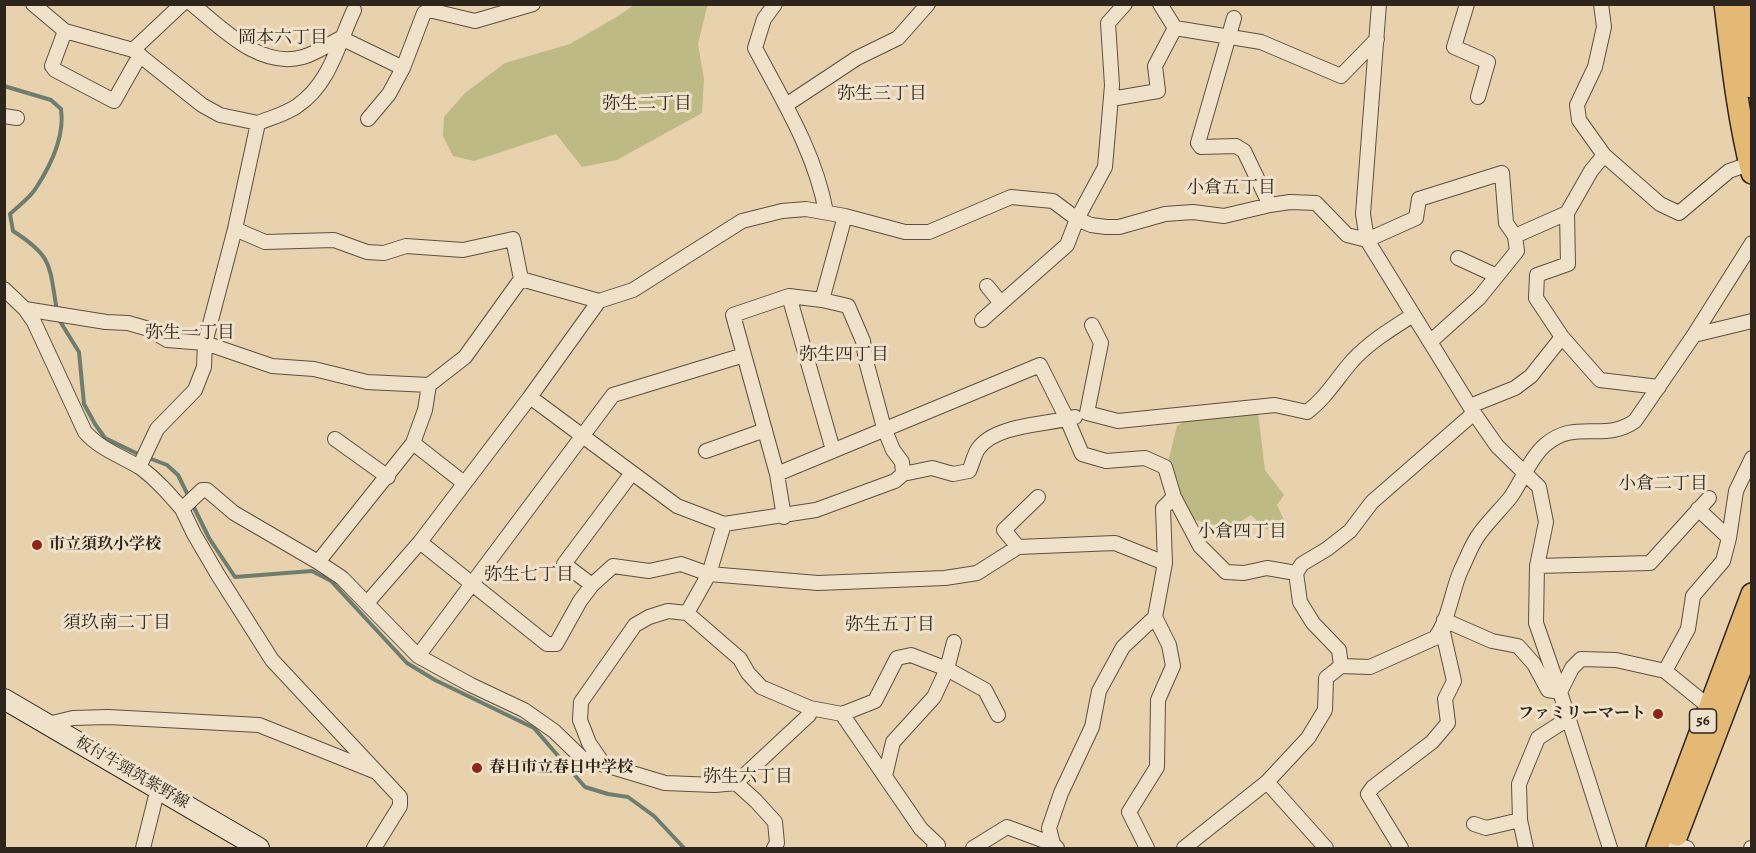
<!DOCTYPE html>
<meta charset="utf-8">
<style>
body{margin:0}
#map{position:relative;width:1756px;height:853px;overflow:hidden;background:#e8d2ad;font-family:Alegreya,serif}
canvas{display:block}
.frame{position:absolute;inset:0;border:6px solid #2e251c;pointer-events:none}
</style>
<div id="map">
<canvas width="1756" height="853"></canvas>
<div class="frame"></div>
</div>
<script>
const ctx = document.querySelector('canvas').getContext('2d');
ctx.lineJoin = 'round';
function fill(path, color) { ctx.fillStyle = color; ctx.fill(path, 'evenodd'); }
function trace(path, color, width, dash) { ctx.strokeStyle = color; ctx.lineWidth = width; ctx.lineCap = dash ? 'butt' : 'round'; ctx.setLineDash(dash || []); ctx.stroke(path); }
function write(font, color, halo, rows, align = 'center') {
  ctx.font = font + ' Alegreya,"Noto Serif JP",serif'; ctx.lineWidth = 6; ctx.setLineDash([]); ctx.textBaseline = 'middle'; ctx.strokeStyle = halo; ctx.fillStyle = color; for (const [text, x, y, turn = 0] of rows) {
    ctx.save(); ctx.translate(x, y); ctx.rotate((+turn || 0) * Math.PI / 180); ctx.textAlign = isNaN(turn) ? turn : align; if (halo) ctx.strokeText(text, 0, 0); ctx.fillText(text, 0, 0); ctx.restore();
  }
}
const green = new Path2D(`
 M634,5H709L707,7L698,44L704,79L702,113L617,160L582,167L556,134L474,161L453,156L443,136L444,117L465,93L505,63L570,44L618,16Z
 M1258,413L1265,470L1284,495L1277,505L1286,524L1266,529L1251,515L1229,529L1192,519L1168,462L1177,426L1187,420Z`);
const stream = new Path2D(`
 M4,86L51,100L61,109C65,136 51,165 36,188C30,198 18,206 10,214L13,231C54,257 49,266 57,311
 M58,318L79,352L84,404L95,424L105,438L136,453L167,465L178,475L209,538L235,577L312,571L331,581L407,663L435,680L534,728L585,787L608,794L628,797L654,816L684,848`);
const minor = new Path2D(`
 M33,4L65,31L133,50L202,105L220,115L258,123
 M192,4C223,29 260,69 303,57C315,54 329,44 341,38L403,68L424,13L429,10L475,21L533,4
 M775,4L764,19L755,48C783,101 815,152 826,212
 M1160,4L1175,28L1261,42L1341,76L1377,39
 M1379,4L1363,214L1367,240L1416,218L1419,199L1502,173L1506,223L1515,236L1567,213L1591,171L1604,155
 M1467,4L1454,47L1488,62L1478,97
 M1601,4L1604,27L1595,67L1577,105L1579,120L1604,155L1660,204L1679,213L1729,171L1749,164L1752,160
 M1234,18L1198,143L1201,147L1236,146L1244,151L1270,205
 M65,31L52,66L55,70L114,101L140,55
 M133,50L182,4
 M1111,99L1158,91L1155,66L1175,28
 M786,105L857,58L898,38L928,4
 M4,116L17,118
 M368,119L389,94L403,68
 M1567,213L1568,264L1537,275L1536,298L1562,337L1600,380L1659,387
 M1458,258L1497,276
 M521,279L599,301L633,290L742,221L782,211L806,209L845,216L905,232H929L1011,197L1053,201L1077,219L1091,225L1106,227H1119L1165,214L1193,212L1224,216L1270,205L1290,202L1316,203L1347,235L1367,240L1474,413L1497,446L1539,487L1546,522L1537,566L1536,623L1560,692L1572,668L1581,659L1616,660L1665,671L1708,706L1711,713
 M987,286L1001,303
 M4,289L25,309L34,322L85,432C100,449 121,456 141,468C157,480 169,494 182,509L202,490H207L234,513L318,562L342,578L418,656L471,685L524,710L554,731L582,758L665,783L715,785L736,783L756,801L775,822L777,843L774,848
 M822,300L789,296L833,450
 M25,309L106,322L128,323L149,329L167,340L205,343L272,366L314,369L367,382L429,385L465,357L521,279L513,239L463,250L406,246L384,253L367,252L334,240L265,242L235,229
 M982,320L1067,245L1077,219L1105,167L1112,85L1108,23L1125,4
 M1092,325L1101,343L1087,413L1118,421L1275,405L1307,412C1326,398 1337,378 1353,360C1371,341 1391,329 1413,315
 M1694,335L1752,321
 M1430,342L1479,298L1517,251L1515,236
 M530,397L599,301
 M1470,406L1515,388L1531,376L1562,337
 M335,439L388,477
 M413,443L464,483
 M706,451L765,430
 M139,467L157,429L195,390L204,367L205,343L235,229L258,123C270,118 286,114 297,106C330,84 338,44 354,10
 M632,473L564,564L592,585L613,566L649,571L681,564L709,574L818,583L945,578L977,573L1018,547L1115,543L1165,563
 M777,474L733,315L789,296
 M903,474L932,468L953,474L969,471C972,465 974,455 978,449C995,424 1047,425 1075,417
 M182,509L194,534L218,575L272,660L400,797V806L374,848
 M1698,509L1729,538
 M784,517L777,474L1040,365L1067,419L1082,454L1106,461L1145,458L1165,467L1174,497L1200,546L1226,572L1244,573L1267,568L1296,573
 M420,542L547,644H556L580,601L592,585
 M1018,547L1004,530L1038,497
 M318,562L413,443L425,410L429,385
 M1537,566L1650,563L1709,498
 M367,603L420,542L530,397L677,506L724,524L816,510L895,481L903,474L902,462L893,450L884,428L866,361L863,341L848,306L822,300L845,216
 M687,613L709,574L724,524
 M1444,620L1492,641L1518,646L1534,664L1548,690L1560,692L1610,848
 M418,656L613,395L744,355
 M1341,666L1339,650L1313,623L1300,602L1296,573L1302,564L1327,549L1350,531L1372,502L1474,413
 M1665,671L1688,629L1693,596L1723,561L1729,538L1736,491L1752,458
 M842,714L875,701L897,658L911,655L947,669L985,690L998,715
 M48,724L73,718L108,717L259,725L374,771
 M604,765L589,743L580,720L581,702L635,625L649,617L668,611L687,613L740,659L748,673L761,687L810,708L842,714L921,829L938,845L934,848
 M885,776L893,742L934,697L947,669L954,642
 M1267,782L1326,848
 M736,783L809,715L810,708
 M1520,820L1519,784L1538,738L1569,718
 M1474,824L1486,828L1520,820L1526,848
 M1674,844L1687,848
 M143,848L158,788
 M973,848L1007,827L1053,844
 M1057,848L1053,844L1049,828L1061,793L1092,727L1099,691L1123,647L1155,617L1165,563L1163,508L1174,497
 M1147,848L1129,812L1157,767L1158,700L1173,666L1169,645L1155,617
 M1184,848L1267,782L1308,738L1325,710L1326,678L1341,666L1370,667L1435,638C1450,618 1451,592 1461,570C1467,558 1472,543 1480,533C1489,521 1500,510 1510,498C1522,481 1530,458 1545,445C1576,418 1604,443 1635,421L1694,335L1752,243
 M1401,848L1368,794L1373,787L1432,742L1448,723L1445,699L1454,681L1442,628
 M1751,848H1752`);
const secondary = new Path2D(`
 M4,699L259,848`);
const primary = new Path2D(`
 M1725,4C1732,61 1738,118 1752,173
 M1742,4L1744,36L1752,87
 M1677,835L1752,639
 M1657,848L1752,594`);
const markers = [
 [37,545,6,"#8f2418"],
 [1658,714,6,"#8f2418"],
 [477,768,6,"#8f2418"]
];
const shields = [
 [1703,721,27]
];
const shieldNames = [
 ["56",1703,721]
];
const poiNames = [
 ["市立須玖小学校",49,545],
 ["ファミリーマート",1646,714,"right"],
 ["春日市立春日中学校",489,768]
];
const streetNames = [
 ["板付牛頸筑紫野線",132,773,30]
];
const neighbourhoodNames = [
 ["岡本六丁目",283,39],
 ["弥生三丁目",882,95],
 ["弥生二丁目",647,105],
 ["小倉五丁目",1231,189],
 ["弥生一丁目",190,334],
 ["弥生四丁目",844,356],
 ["小倉二丁目",1663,485],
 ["小倉四丁目",1242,533],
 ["弥生七丁目",529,576],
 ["須玖南二丁目",117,624],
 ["弥生五丁目",890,626],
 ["弥生六丁目",748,778]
];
fill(green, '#beba85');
trace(stream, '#6e7d6f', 4);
trace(minor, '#5c5040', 16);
trace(secondary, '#2e251c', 22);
trace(primary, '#2e251c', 24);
trace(minor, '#f0e2ca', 14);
trace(secondary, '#f0e2ca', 20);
trace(primary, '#e4b976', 21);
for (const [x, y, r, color] of markers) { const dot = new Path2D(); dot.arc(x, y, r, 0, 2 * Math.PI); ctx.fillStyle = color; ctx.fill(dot); trace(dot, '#f0e2ca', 2); }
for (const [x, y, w] of shields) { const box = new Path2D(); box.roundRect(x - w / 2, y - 12, w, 24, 4.5); ctx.fillStyle = '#f0e2ca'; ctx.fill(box); trace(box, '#2e251c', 1.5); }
write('bold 15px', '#2e251c', null, shieldNames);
write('bold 16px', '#2e251c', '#f0e2ca', poiNames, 'left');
write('16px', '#2e251c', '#f0e2ca', streetNames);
write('18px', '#2e251c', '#f0e2ca', neighbourhoodNames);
</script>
